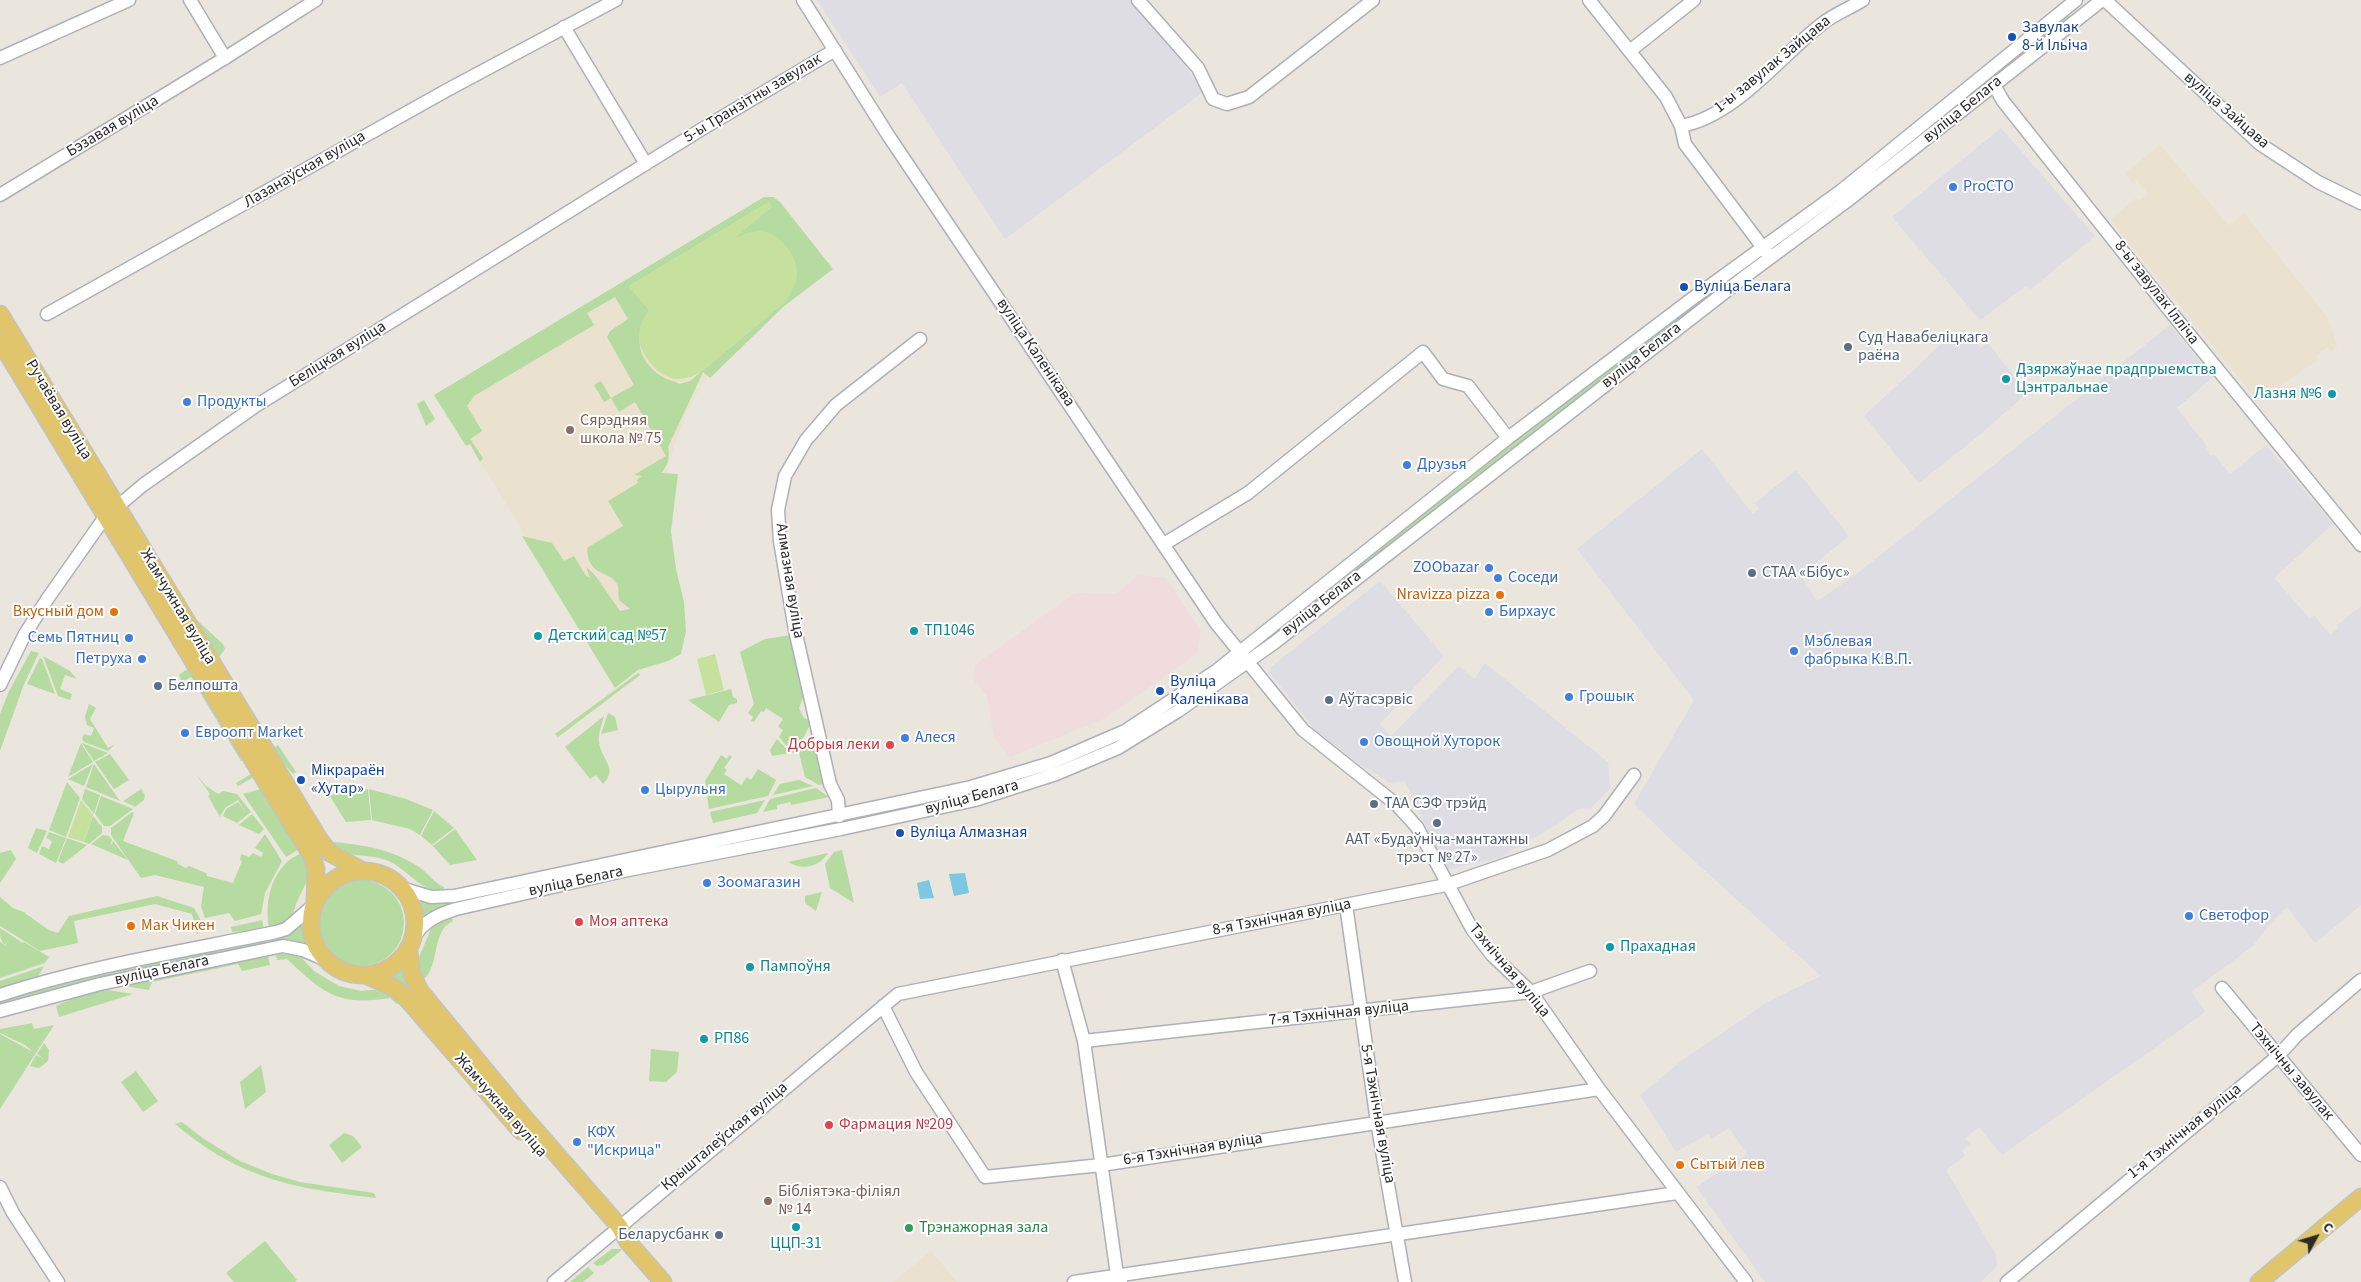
<!DOCTYPE html>
<meta charset="utf-8">
<style>
body{margin:0}
#map{position:relative;width:2361px;height:1282px;overflow:hidden;background:#eae5dd;font-family:"Source Sans 3",sans-serif}
canvas{display:block}
.north{position:absolute;left:2291px;top:1212px;width:50px;height:50px;-webkit-text-stroke:4px #fff;paint-order:stroke;rotate:51deg;font-size:14px;font-weight:700;line-height:20px;text-align:center;color:#2a2a2a}
.north::after{content:'';display:block;margin:auto;width:18px;height:22px;background:#2a2a2a;clip-path:polygon(50% 0,100% 100%,50% 72%,0 100%)}
</style>
<div id="map">
<canvas width="2361" height="1282"></canvas>
<div class="north">С</div>
</div>
<script>
const ctx = document.querySelector('canvas').getContext('2d');
ctx.lineJoin = 'round';
function fill(path, color) { ctx.fillStyle = color; ctx.fill(path, 'evenodd'); }
function trace(path, color, width, dash) { ctx.strokeStyle = color; ctx.lineWidth = width; ctx.lineCap = dash ? 'butt' : 'round'; ctx.setLineDash(dash || []); ctx.stroke(path); }
function write(font, color, halo, rows, align = 'center') {
  ctx.font = font + ' "Source Sans 3",sans-serif'; ctx.lineWidth = 4; ctx.setLineDash([]); ctx.textBaseline = 'middle'; ctx.strokeStyle = halo; ctx.fillStyle = color; for (const [text, x, y, turn = 0] of rows) {
    ctx.save(); ctx.translate(x, y); ctx.rotate((+turn || 0) * Math.PI / 180); ctx.textAlign = isNaN(turn) ? turn : align; if (halo) ctx.strokeText(text, 0, 0); ctx.fillText(text, 0, 0); ctx.restore();
  }
}
const industrial = new Path2D(`
 M817,0H1130L1163,33L1203,92L1005,239L902,83L880,97Z
 M2001,128L2095,236L2031,289L2026,286L1980,320L1892,217Z
 M2170,325L2213,377L2177,408L2205,444L2210,456L2214,454L2230,474L2266,445L2333,524L2274,578L2310,619L2314,615L2330,635L2339,628L2337,625L2361,606V905L2315,943L2287,907L2267,927L2253,946L2191,992L2205,1011L2203,1014L2002,1155L1979,1127L1965,1138L1970,1144L1962,1151L1965,1156L1946,1170L1996,1255L1997,1266L1981,1282H1765L1696,1187L1747,1154L1729,1128L1712,1139L1708,1134L1676,1152L1640,1095L1684,1059L1767,1002L1821,976L1669,838L1634,804L1694,700L1577,549L1702,449L1753,514L1759,509L1755,503L1796,470L1849,536L1801,575L1817,601L1854,576Z
 M1965,330L1981,348L1988,343L2027,393L1982,433L1919,483L1864,416L1951,335Z
 M1380,581L1444,656L1380,724L1391,736L1459,666L1474,679L1485,663L1608,762L1610,789L1591,808L1578,809L1558,824L1499,858L1446,870L1405,781L1390,783L1358,763L1315,730L1269,672L1271,667Z`);
const education = new Path2D(`
 M2160,145L2229,226L2244,213L2328,318L2337,346L2331,351L2327,347L2315,356L2318,360L2258,401L2110,220L2136,198L2139,201L2148,194L2136,179L2132,182L2125,173Z
 M769,202L822,269L746,336L708,373L685,415L667,467L663,530L614,680L442,399Z
 M931,1251L957,1282H893Z`);
const medical = new Path2D(`
 M1139,575L1166,578L1201,631L1197,654L1105,718L1010,757L994,738L987,696L973,679L976,664L1075,593L1116,594Z`);
const green = new Path2D(`
 M2068,14L2071,19L1790,239L1787,236Z
 M764,197H773L780,202L833,269L783,307L710,378L703,372L668,447C670,458 668,465 661,473L678,474L671,531L676,569L684,602L686,631L681,654L668,661L638,670L615,688L522,536L552,543L564,561L574,556L586,576L590,578L586,567L594,574L620,611L630,609L619,600C618,596 619,591 618,587C614,569 588,580 587,548L623,526L608,501L638,483L637,480L642,476L634,475L666,456L635,402L619,412L611,398L604,402L594,385L601,381L611,398L634,385L607,337L610,331L628,319L615,297L587,313L594,325L474,396L467,406L482,431L470,439L483,458L480,462L470,444L466,446L434,395ZM769,202L732,240L786,301L690,381L680,384C674,381 667,380 661,376C636,359 634,335 649,310L629,286Z
 M1740,269L1743,274L1274,639L1272,636L1500,452Z
 M424,400L435,419L426,426L417,404Z
 M188,612L223,644L225,649L219,657L275,747L278,745L296,772L293,774L278,757Z
 M792,635L804,695L799,708L804,718L812,721L797,750L793,753L779,737L783,730L778,727L783,719L766,708L764,712L761,711L754,722L751,721L753,717L748,713L754,704L740,652L765,639Z
 M31,651L39,653L24,684L0,751V714L9,691Z
 M43,656L70,671L77,679L65,675L60,689L72,694L70,700L58,696Z
 M40,658L42,659L55,694L27,684Z
 M190,667L257,775L238,786L236,783L253,773L244,759L241,761L191,677L182,682L179,675Z
 M638,673L640,675L558,737L555,734Z
 M731,689L733,697L737,699V703L729,705L719,722L688,700Z
 M89,704L96,708L90,719L108,748L115,744L108,751L84,742L82,739L84,734L91,736L94,728L87,725L85,717Z
 M608,713L615,717L618,730L601,734Z
 M604,716C602,725 598,732 599,742C601,760 619,768 603,784L596,775L590,779L565,747Z
 M814,731L827,783L819,785L805,777L799,753Z
 M777,739L790,753L772,756L770,750Z
 M81,743L93,762L68,777Z
 M82,743L108,753L94,761Z
 M110,754L129,780L114,789L95,762Z
 M721,755L727,759L729,755L732,757L724,768L727,770L724,774L741,785L747,777L751,780L758,769L776,780L768,796L709,809L705,781Z
 M93,764L84,786L68,779Z
 M94,764L120,801L86,787Z
 M196,774L206,786L218,794L223,791L237,794L251,812L237,823L223,816L226,809L238,802L247,814L238,800L225,808L220,817L208,796L210,794Z
 M799,780L813,786L773,795L780,784Z
 M67,782L80,798L66,837L49,830Z
 M265,788L301,848L286,857L243,794Z
 M816,788L829,797L791,805L790,802L777,805V809L763,812L770,799Z
 M85,789L100,795L94,814L82,799Z
 M141,789L145,795L144,800L135,807L123,801Z
 M368,789L371,820L346,822L329,795Z
 M369,789L406,799L433,810L420,835L410,829L372,820Z
 M101,796L133,809L110,826H104L95,814Z
 M765,800L757,813L713,823L710,812Z
 M434,811L454,828L432,845L421,836Z
 M132,812L134,813L123,841L177,861L178,864L186,868L189,866L206,873L207,876L233,883L242,861L240,860L241,854L249,857L253,853L261,857L263,853L255,848L265,834L282,861L265,893L261,914L235,921L229,913L205,918L201,906L204,887L155,875L141,878L111,835V828Z
 M252,814L264,829L259,834L239,825Z
 M93,816L102,827V833L89,844L84,842Z
 M36,828L47,831L37,853L28,848Z
 M455,829L477,860L450,865L433,846Z
 M49,832L66,838L56,863L39,854L42,846L49,849L52,841L46,838Z
 M103,835L109,836L112,840L110,848L113,841L128,860L91,844Z
 M67,838L87,845L63,864L58,861Z
 M328,838L333,842C365,845 391,849 419,867C428,873 434,883 444,887L443,891C421,893 406,867 386,860C366,852 338,861 328,838Z
 M11,850L16,859L0,883V853Z
 M842,850L854,903L830,888L825,864L834,852Z
 M303,852C315,877 307,878 298,900C295,905 294,913 291,918C286,924 276,927 269,928C265,906 269,879 287,862C291,858 298,855 303,852Z
 M828,853C819,867 802,871 788,862Z
 M318 923a43 43 0 1 1 86 0a43 43 0 1 1-86 0Z
 M822,892L816,911L805,903V896Z
 M157,896L194,908L205,928L197,934L192,914L155,904L74,921L78,943L40,951L13,934L17,927L13,934L0,926V897L13,908L26,913L24,916L26,914L49,930L58,933L69,916Z
 M416,899L432,904L448,902L449,906L433,910L421,921Z
 M451,916L453,921C431,931 440,965 424,979L426,982L423,985L417,962L431,929L435,923Z
 M262,920L264,929L232,932L231,927Z
 M301,921L307,946L291,940L273,943L272,939Z
 M0,928L23,943L21,945L24,942L49,957L45,963L0,978V941L5,946L10,939L5,945C0,940 0,936 0,928Z
 M265,940L266,944L66,986L0,1006V1001L64,983Z
 M287,953L301,957L314,971L339,986L361,991L381,989L401,1001L397,1004L390,998C338,1006 324,994 287,959L277,960L276,955Z
 M268,956L270,965L242,971L238,964L152,982L149,990L118,985Z
 M405,963L415,990L410,994L385,977Z
 M44,966L36,980L0,991V981Z
 M107,990L133,994L59,1017L56,1006L87,992Z
 M32,1023L34,1029L54,1025L0,1109V1034L33,1052L25,1045L0,1033V1029Z
 M44,1043L49,1050L48,1061L39,1068L30,1066L36,1055L44,1059L37,1054Z
 M651,1049L679,1052L677,1072L666,1082L649,1081Z
 M261,1065L266,1092L245,1109L240,1082Z
 M136,1071L158,1101L143,1112L121,1082Z
 M182,1122L204,1139L240,1161L272,1174L300,1182L374,1193L376,1198C293,1188 242,1180 175,1124Z
 M344,1133L353,1136L362,1147L342,1163L329,1145Z
 M265,1241L297,1280L295,1282H234L226,1273Z
 M612,1249H623L603,1265L597,1266L593,1263Z
 M588,1267L594,1273L583,1282H570Z`);
const pitch = new Path2D(`
 M769,202L772,207L735,238C743,235 750,231 760,231C779,232 798,255 797,274C797,285 790,293 785,302L703,371C694,376 687,379 677,379C659,378 638,354 639,335C639,326 644,318 649,310L629,286Z
 M715,654L724,690L706,695L697,659Z
 M81,800L93,815L84,842L68,837Z`);
const water = new Path2D(`
 M965,873L969,893L954,896L949,874Z
 M929,880L934,898L920,899L917,883Z`);
const minor = new Path2D(`
 M190,0L225,58
 M803,0L888,135L1216,623L1303,730L1397,805L1417,827L1472,929L1492,955L1531,992L1599,1089L1746,1282
 M1138,0L1198,68L1213,99L1227,104L1249,97L1373,0
 M1589,0L1666,97L1681,126C1736,116 1780,56 1823,23C1835,14 1850,8 1863,0
 M2105,0L2260,144L2318,182L2361,203
 M564,27L646,164
 M1631,50L1694,0
 M0,58L129,0
 M1994,85L2003,101L2166,306L2361,545
 M1681,126L1685,144L1767,253
 M0,195L225,58L316,0
 M47,314L449,89L616,0
 M1164,544L1248,493L1423,352L1443,379L1468,386L1508,438
 M0,685L25,634L48,598L105,517L143,485L254,407L702,129L835,50
 M839,816L838,800L830,784L795,630L780,541L778,510L785,476L806,440L836,405L920,339
 M401,888L431,897L454,896L971,787L1051,763L1125,731L1216,671L1508,438L1693,298L1842,190L2076,0
 M1346,905L1377,1122L1405,1282
 M413,938C424,921 437,915 456,909L623,871L841,829L975,800L1056,774L1118,748L1178,711L1274,643L1747,275L1847,201L2102,0
 M1062,960L1084,1041L1117,1275L1121,1281
 M2222,988L2361,1155
 M0,995C89,966 184,951 276,932L286,929L314,905
 M883,1006L916,1072L985,1177L1101,1165L1599,1089
 M0,1011L100,984L283,946L303,950L324,959
 M1084,1041L1531,992L1590,971
 M0,1187L13,1213L58,1282
 M554,1282L898,994L1446,885L1548,850L1593,826L1604,816L1634,775
 M1074,1282L1677,1193
 M2007,1282L2278,1056L2297,1035L2361,980`);
const major = new Path2D(`
 M0,314L319,839L330,853L363,871
 M0,341L268,785L312,856L316,869L315,901
 M311 923a52 52 0 1 1 104 0a52 52 0 1 1-104 0Z
 M409,951L412,975L420,991L523,1116L619,1226L628,1242L663,1282
 M368,976L395,988L408,1000L521,1131
 M2259,1282L2361,1197`);
const markers = [
 [2012,37,5,"#1a4fb4"],
 [1953,187,5,"#3f7fe0"],
 [1684,287,5,"#1a4fb4"],
 [1848,347,5,"#5c6f8a"],
 [2006,379,5,"#0f9aa8"],
 [2332,394,5,"#0f9aa8"],
 [187,402,5,"#3f7fe0"],
 [570,430,5,"#8d6e63"],
 [1407,465,5,"#3f7fe0"],
 [1489,568,5,"#3f7fe0"],
 [1752,573,5,"#5c6f8a"],
 [1498,578,5,"#3f7fe0"],
 [1500,595,5,"#e8710a"],
 [114,612,5,"#e8710a"],
 [1489,612,5,"#3f7fe0"],
 [914,631,5,"#0f9aa8"],
 [538,636,5,"#0f9aa8"],
 [129,638,5,"#3f7fe0"],
 [1794,651,5,"#3f7fe0"],
 [142,659,5,"#3f7fe0"],
 [158,686,5,"#5c6f8a"],
 [1160,691,5,"#1a4fb4"],
 [1569,697,5,"#3f7fe0"],
 [1329,700,5,"#5c6f8a"],
 [185,733,5,"#3f7fe0"],
 [905,738,5,"#3f7fe0"],
 [1364,742,5,"#3f7fe0"],
 [890,745,5,"#e0444e"],
 [301,780,5,"#1a4fb4"],
 [645,790,5,"#3f7fe0"],
 [1374,804,5,"#5c6f8a"],
 [1437,823,5,"#5c6f8a"],
 [900,833,5,"#1a4fb4"],
 [707,883,5,"#3f7fe0"],
 [2189,916,5,"#3f7fe0"],
 [579,922,5,"#e0444e"],
 [131,926,5,"#e8710a"],
 [1610,947,5,"#0f9aa8"],
 [750,967,5,"#0f9aa8"],
 [704,1039,5,"#0f9aa8"],
 [829,1125,5,"#e0444e"],
 [577,1142,5,"#3f7fe0"],
 [1680,1165,5,"#e8710a"],
 [768,1201,5,"#8d6e63"],
 [796,1227,5,"#0f9aa8"],
 [909,1228,5,"#2e9e5b"],
 [719,1235,5,"#5c6f8a"]
];
const transitNames = [
 ["Завулак",2022,28],
 ["8-й Ільіча",2022,46],
 ["Вуліца Белага",1694,287],
 ["Вуліца",1170,682],
 ["Каленікава",1170,700],
 ["Мікрараён",311,771],
 ["«Хутар»",311,789],
 ["Вуліца Алмазная",910,833]
];
const streetNames = [
 ["1-ы завулак Зайцава",1773,65,-39],
 ["5-ы Транзітны завулак",753,99,-31],
 ["вуліца Белага",1963,110,-39],
 ["вуліца Зайцава",2226,111,41],
 ["Бэзавая вуліца",113,127,-31],
 ["Лазанаўская вуліца",305,170,-30],
 ["8-ы завулак Ілліча",2156,293,52],
 ["вуліца Каленікава",1035,353,56],
 ["Беліцкая вуліца",338,355,-32],
 ["вуліца Белага",1642,356,-38],
 ["Ручаёвая вуліца",58,410,59],
 ["Алмазная вуліца",789,581,81],
 ["вуліца Белага",1322,604,-38],
 ["Жамчужная вуліца",177,607,59],
 ["вуліца Белага",972,798,-15],
 ["вуліца Белага",576,882,-12],
 ["8-я Тэхнічная вуліца",1282,918,-11],
 ["вуліца Белага",162,971,-12],
 ["Тэхнічная вуліца",1509,971,50],
 ["7-я Тэхнічная вуліца",1339,1014,-6],
 ["Тэхнічны завулак",2291,1072,50],
 ["Жамчужная вуліца",500,1106,49],
 ["5-я Тэхнічная вуліца",1377,1114,80],
 ["1-я Тэхнічная вуліца",2185,1132,-39],
 ["Крышталеўская вуліца",725,1137,-40],
 ["6-я Тэхнічная вуліца",1193,1150,-9]
];
const shopNames = [
 ["ProСТО",1963,187],
 ["Продукты",197,402],
 ["Друзья",1417,465],
 ["ZOObazar",1479,568,"right"],
 ["Соседи",1508,578],
 ["Бирхаус",1499,612],
 ["Семь Пятниц",119,638,"right"],
 ["Мэблевая",1804,642],
 ["фабрыка К.В.П.",1804,660],
 ["Петруха",132,659,"right"],
 ["Грошык",1579,697],
 ["Евроопт Market",195,733],
 ["Алеся",915,738],
 ["Овощной Хуторок",1374,742],
 ["Цырульня",655,790],
 ["Зоомагазин",717,883],
 ["Светофор",2199,916],
 ["КФХ",587,1133],
 ["\"Искрица\"",587,1151]
];
const serviceNames = [
 ["Суд Навабеліцкага",1858,338],
 ["раёна",1858,356],
 ["СТАА «Бібус»",1762,573],
 ["Белпошта",168,686],
 ["Аўтасэрвіс",1339,700],
 ["ТАА СЭФ трэйд",1384,804],
 ["ААТ «Будаўніча-мантажны",1437,840,"center"],
 ["трэст № 27»",1437,858,"center"],
 ["Беларусбанк",709,1235,"right"]
];
const cultureNames = [
 ["Дзяржаўнае прадпрыемства",2016,370],
 ["Цэнтральнае",2016,388],
 ["Лазня №6",2322,394,"right"],
 ["ТП1046",924,631],
 ["Детский сад №57",548,636],
 ["Прахадная",1620,947],
 ["Пампоўня",760,967],
 ["РП86",714,1039],
 ["ЦЦП-31",796,1244,"center"]
];
const educationNames = [
 ["Сярэдняя",580,421],
 ["школа № 75",580,439],
 ["Бібліятэка-філіял",778,1192],
 ["№ 14",778,1210]
];
const foodNames = [
 ["Nravizza pizza",1490,595],
 ["Вкусный дом",104,612],
 ["Мак Чикен",141,926,"left"],
 ["Сытый лев",1690,1165,"left"]
];
const healthNames = [
 ["Добрыя леки",880,745,"right"],
 ["Моя аптека",589,922],
 ["Фармация №209",839,1125]
];
const leisureNames = [
 ["Трэнажорная зала",919,1228]
];
fill(industrial, '#dfdde4');
fill(education, '#eae1cf');
fill(medical, '#f0dcdd');
fill(green, '#b5dba0');
fill(pitch, '#c5e19d');
fill(water, '#7cc7e1');
trace(minor, '#aeb0b9', 15);
trace(major, '#c3c3c3', 19);
trace(minor, '#fff', 12);
trace(major, '#e1c56c', 16);
for (const [x, y, r, color] of markers) { const dot = new Path2D(); dot.arc(x, y, r, 0, 2 * Math.PI); ctx.fillStyle = color; ctx.fill(dot); trace(dot, '#fff', 2); }
write('16px', '#164399', '#fff', transitNames, 'left');
write('16px', '#2a2a2a', '#fff', streetNames);
write('16px', '#366cbe', '#fff', shopNames, 'left');
write('16px', '#4e5e75', '#fff', serviceNames, 'left');
write('16px', '#0d838f', '#fff', cultureNames, 'left');
write('16px', '#785e54', '#fff', educationNames, 'left');
write('16px', '#c56008', '#fff', foodNames, 'right');
write('16px', '#be3a42', '#fff', healthNames, 'left');
write('16px', '#27864d', '#fff', leisureNames, 'left');
</script>
